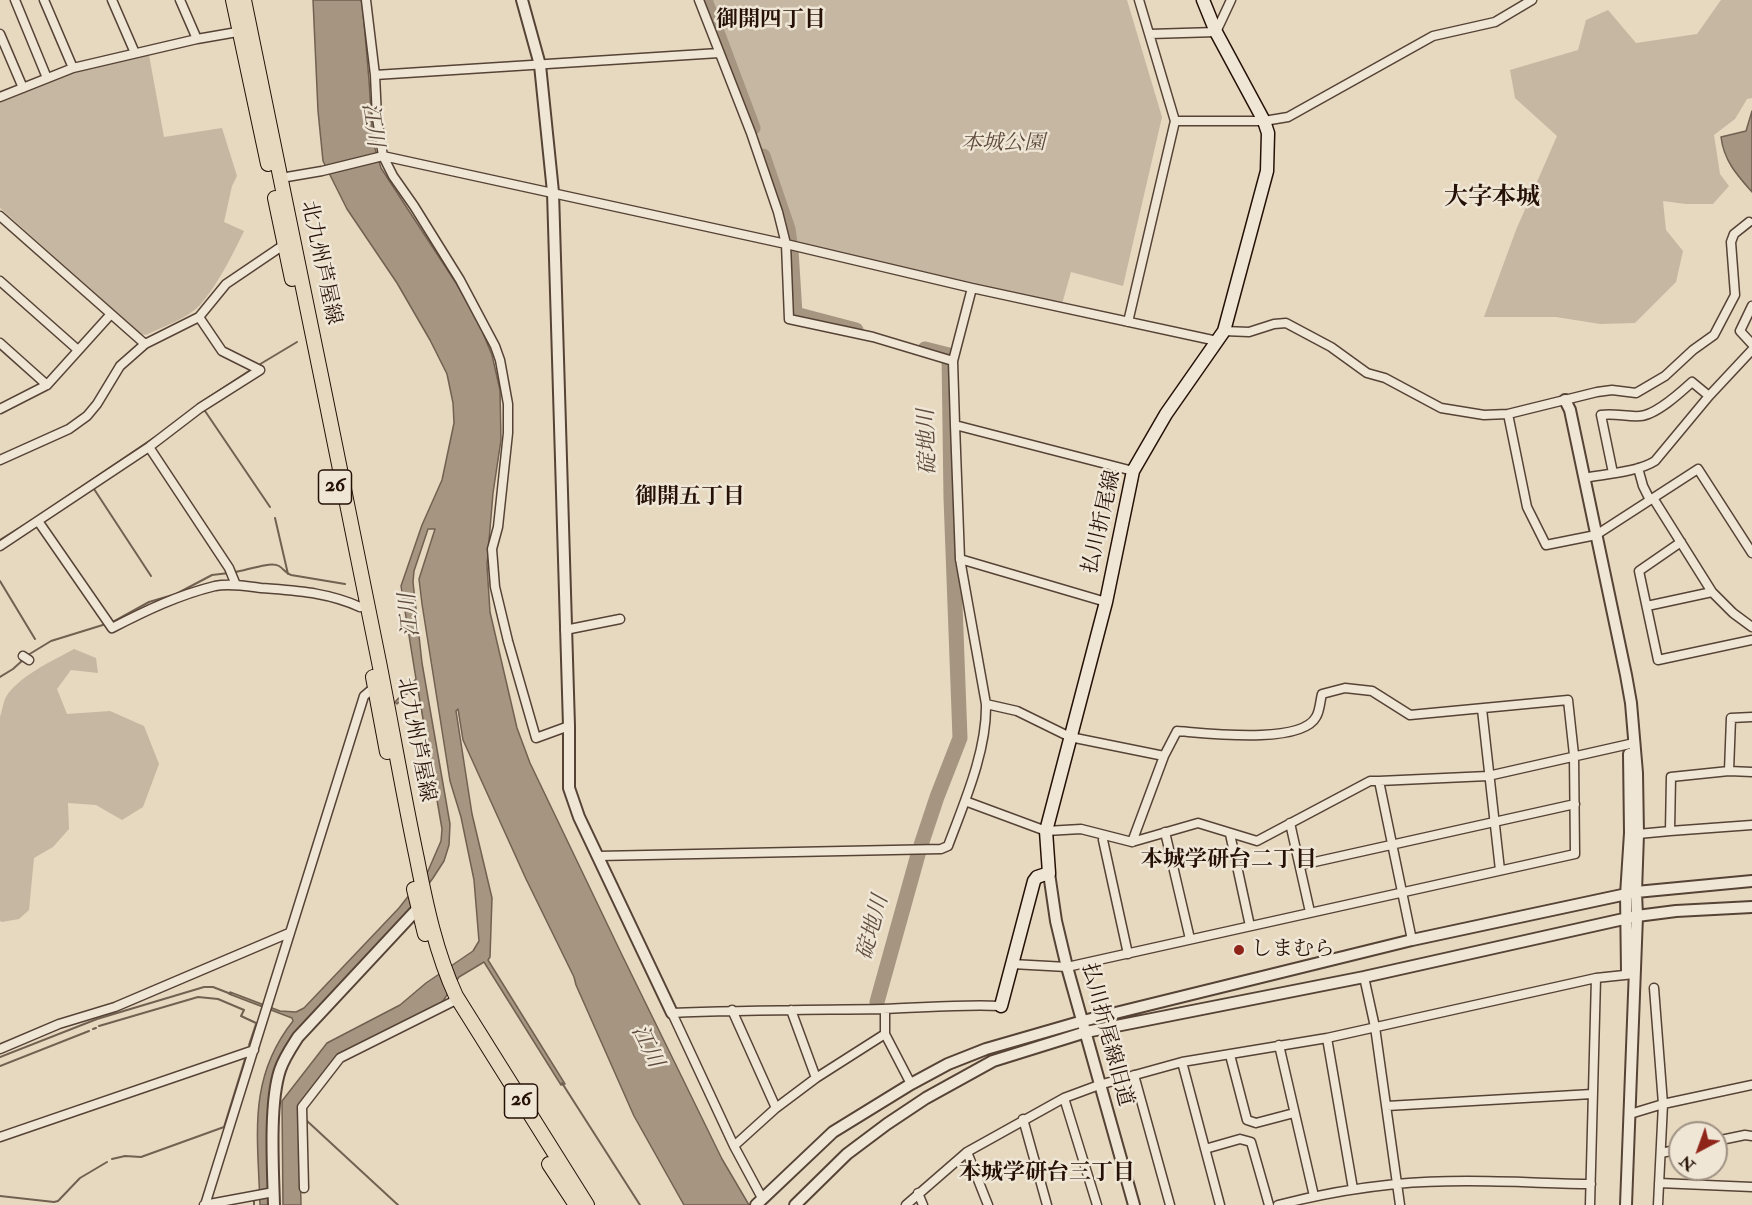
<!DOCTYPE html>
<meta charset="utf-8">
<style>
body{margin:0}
#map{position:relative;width:1752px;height:1205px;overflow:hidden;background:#e6d9c0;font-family:"IM FELL Double Pica",serif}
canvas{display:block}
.north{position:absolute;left:1668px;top:1121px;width:60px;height:60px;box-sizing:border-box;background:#efe6d6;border:2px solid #9f9183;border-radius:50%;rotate:221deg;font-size:16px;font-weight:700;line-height:24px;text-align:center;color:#261107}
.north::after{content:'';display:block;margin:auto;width:21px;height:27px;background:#8f2418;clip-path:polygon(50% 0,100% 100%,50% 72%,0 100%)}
</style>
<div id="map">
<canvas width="1752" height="1205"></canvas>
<div class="north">N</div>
</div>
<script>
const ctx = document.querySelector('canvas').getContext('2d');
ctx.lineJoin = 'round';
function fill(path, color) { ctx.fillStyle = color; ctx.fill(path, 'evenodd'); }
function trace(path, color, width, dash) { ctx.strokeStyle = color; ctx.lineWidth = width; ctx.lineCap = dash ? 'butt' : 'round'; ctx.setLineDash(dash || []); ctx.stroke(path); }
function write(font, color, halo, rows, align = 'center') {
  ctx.font = font + ' "IM FELL Double Pica","Noto Serif JP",serif'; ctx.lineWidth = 5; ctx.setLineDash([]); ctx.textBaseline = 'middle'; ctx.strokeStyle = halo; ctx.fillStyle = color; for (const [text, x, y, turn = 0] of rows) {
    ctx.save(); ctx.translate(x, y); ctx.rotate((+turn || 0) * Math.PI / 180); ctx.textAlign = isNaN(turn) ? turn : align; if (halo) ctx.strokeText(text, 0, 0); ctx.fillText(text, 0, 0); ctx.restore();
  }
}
const green = new Path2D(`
 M707,0H1127L1162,117L1123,286L1071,272L1062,304L792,243L789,225Z
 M1721,0H1752V98L1747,99L1735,119L1714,135L1720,174L1729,186L1713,204H1686L1663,201L1666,230L1683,251L1676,282L1635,323L1600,324L1556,317H1484L1516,230L1557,136L1515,98L1510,70L1578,50L1586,20L1608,10L1636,43L1697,34Z
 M149,55L164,137L222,128L237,176L232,186L224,222L244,231C233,254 217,286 200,305C187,319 164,326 146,335L141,334L0,208V101L75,70Z
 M74,649L96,658L98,673L71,670L57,689L67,714L110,711L144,726L159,764L143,807L122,820L96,805L68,803L69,829L53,847L34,858L29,910L19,919L2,922L0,921V717C2,711 3,704 5,699C15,678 54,660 74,649Z`);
const water = new Path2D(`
 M313,0H362L369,80L373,142L381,168L456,283L478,321L492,355L500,390L501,440L493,493L487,565L490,612L517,728L530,763L622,955L722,1159L749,1205H684L634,1116L576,985L574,977L526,879L463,740L458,709L456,711L472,814L492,898L490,957L488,960L565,1084L561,1085L484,962L459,977L441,1004L339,1056L299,1106L301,1205H283L282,1101L327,1043L400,1005L426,983L473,951L479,941L474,880L461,817L450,781L422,604L419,579L435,529H428L414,571L413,582L422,663L450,824L449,845L444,861L433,878L407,914L280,1061L270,1205H260C258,1136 247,1079 293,1021L292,1018L229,994L230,992L280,1011L296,1012L304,1008L399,908L428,871L441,841L442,829L417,684L397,704L395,702L416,679L401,586L422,525L442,480L454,423L453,403L447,374L430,340L397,283L347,209L323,161L318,111Z
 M1752,111V192C1737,175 1724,161 1721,137L1746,131Z`);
const stream = new Path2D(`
 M257,366L297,342
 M197,405L252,369
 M205,411L270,507
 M94,489L151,576
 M53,506L155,437
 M275,518L288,574
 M0,540L24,525
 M235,572C245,571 270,561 279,566C284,569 285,573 291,575L345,584
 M0,581L35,639
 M111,623L149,602L176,594L212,575L229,573
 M28,655L51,641L106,624
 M0,677L13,669L24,659
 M99,1026L198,997L218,999L244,1010L241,1016L256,1023
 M93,1029L96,1028
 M249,1045L256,1024
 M0,1057L97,1019L204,987H213L231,994
 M0,1066L89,1031
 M562,1083L640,1205
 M306,1120L398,1205
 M112,1159L125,1156L141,1157L224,1127L245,1059
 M0,1196L54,1202L58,1201L80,1178L107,1162
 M254,1201V1205`);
const river = new Path2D(`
 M705,0L753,128
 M763,156L788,229L791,250L795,314L856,330
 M877,1002L919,851L937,797L960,738L951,498L949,355L925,349`);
const minor = new Path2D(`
 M15,0L47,78
 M44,0L73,68L197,39L243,31
 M112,0L135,53
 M180,0L197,39
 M366,0L375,75L377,118L383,156L393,176L414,206L460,280L495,346L500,360L508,404V433L498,527L492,549L495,587L508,641L536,738L569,726
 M699,0L751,133L778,212L786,244L789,319L873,337L953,361
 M0,34L23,88
 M1150,34L1216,32L1231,0
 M375,75L719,53
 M0,97L73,68
 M1175,121H1264L1288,117L1433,36L1495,22L1532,0
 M281,178L322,171L383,156L786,244L972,288L1217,341
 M0,216L145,344
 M0,281L78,350
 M1752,306L1740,331L1752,344
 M1128,322L1175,121L1139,0
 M1224,331L1249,332L1274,324L1286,323L1331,347L1367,373L1385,378L1441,408L1484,415L1508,414L1597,392L1612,390L1636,393L1665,376L1693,350L1714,335L1735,295L1731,242L1734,234L1749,222
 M0,343L47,385
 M0,409L47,385L111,314
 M1508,414L1527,507L1546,545L1596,535L1698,469L1752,553
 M955,425L1133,471
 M149,447L229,568L236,585
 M0,460L69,429L87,416L97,404L120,366L145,344L199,317L226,284L288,242
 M1638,468L1643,486L1650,500
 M1613,473L1601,415C1615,413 1627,417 1640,416C1656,415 1680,393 1692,382L1709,396
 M1584,478C1605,474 1638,472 1655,461L1709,396L1752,350
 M1653,498L1712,592L1733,613L1752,627
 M38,521L112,628C145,611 178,595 215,586C229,583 246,586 261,588C297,591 327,592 360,607
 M1681,542L1639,571L1658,660L1752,640
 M0,546L149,447L200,408L260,370L222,351L199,317
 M960,559L1106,602
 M1647,606L1712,592
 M565,630L620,619
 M23,656L29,660
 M986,704L1017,711L1070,737L1164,756
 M1482,709L1500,870
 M1729,771L1731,718L1752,717
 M1752,772L1729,771L1671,777L1670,831L1752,825
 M965,801L1046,831L1081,829L1132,842L1198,823L1257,841L1370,781H1379
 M1290,823L1310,912
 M1165,832L1190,939
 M1230,834L1250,926
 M1638,834L1670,831
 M1104,835L1103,840L1128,954
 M598,856L941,849L948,846C964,803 987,751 986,704L960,559L955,425L953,361L972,288
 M1301,865L1575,804
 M1412,940L1379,781L1488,776L1634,743
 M1012,964L1067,967L1575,854L1574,755L1568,700L1410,715L1372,691L1345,688L1322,694C1320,701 1320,711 1316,717C1301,745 1205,733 1177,731L1164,756L1132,842
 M1364,977L1375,1027L1400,1205
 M1654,988L1663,1104L1658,1205
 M732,1010L776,1108
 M791,1010L816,1078
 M885,1034V1009
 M1327,1038L1353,1189
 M1279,1045L1314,1196
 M0,1049L59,1024L115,1007L289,933
 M1230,1055L1247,1120L1256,1123L1294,1113
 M1182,1062L1220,1205
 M1134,1075L1170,1205
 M1064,1098L1097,1205
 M1387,1106L1592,1094
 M1630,1114L1663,1104L1752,1085
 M1023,1119L1047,1205
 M0,1137L254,1050
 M1716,1141L1745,1135L1752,1136
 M734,1146L776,1108L816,1078L885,1034L911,1084
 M1205,1149L1240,1139L1251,1142L1269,1205
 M967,1152L988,1205
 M1661,1153L1680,1149
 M1659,1183L1752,1187
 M304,1188L302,1107L340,1058L458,999
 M918,1193L923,1205
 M762,1198L734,1146L672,1013C742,1010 812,1010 882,1009C922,1008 961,1004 1001,1006
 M204,1205L274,1192
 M205,1205L364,696L377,685
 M906,1205L967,1152L1064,1098L1099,1085L1182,1062L1327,1038L1596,978L1634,974
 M1278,1205C1317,1195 1356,1188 1396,1184C1461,1178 1526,1183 1591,1184
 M1590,1205L1596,978`);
const tertiary = new Path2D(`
 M522,0L540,65L553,192L569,726V788L579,817L672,1013
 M1565,400L1570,410L1626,675L1631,703L1637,773L1638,834L1636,892L1637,916L1626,1205
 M1049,873L1056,921L1067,967L1134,1205
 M1627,972L1626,895L1630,833L1629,754
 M274,1205C273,1169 269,1103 280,1070C284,1058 291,1048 298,1037L422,904
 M756,1205L833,1132L911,1084L948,1064L986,1049L1083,1021L1412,940L1636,892L1752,881
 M795,1205L847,1154L887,1124L926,1098L993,1061L1086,1032L1364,977L1637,916L1676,911L1752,907`);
const secondary = new Path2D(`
 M1001,1006L1034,881L1037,877L1049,873L1046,831L1106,602L1133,471L1166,414L1224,331L1267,171L1268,133L1264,121L1216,32L1203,0`);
const primary = new Path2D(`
 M233,0L268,164
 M244,0C289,221 335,441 379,662C392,728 403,793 417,859C426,905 436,953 456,996L587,1205
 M275,198L292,279
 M373,677L387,752
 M414,889L425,934
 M549,1164L576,1205`);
const markers = [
 [1239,950,6,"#8f2418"]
];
const shields = [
 [335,487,33],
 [521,1101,33]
];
const shieldNames = [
 ["26",335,487],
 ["26",521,1101]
];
const parkNames = [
 ["本城公園",1003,144]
];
const streetNames = [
 ["北九州芦屋線",320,263,78],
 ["払川折尾線",1103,522,-77],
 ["北九州芦屋線",415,740,79],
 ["払川折尾線旧道",1106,1035,75]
];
const poiNames = [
 ["しまむら",1251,950]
];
const neighbourhoodNames = [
 ["御開四丁目",771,21],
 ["御開五丁目",690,498],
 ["本城学研台二丁目",1229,861],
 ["本城学研台三丁目",1047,1174]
];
const waterNames = [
 ["江川",371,125,82],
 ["碇地川",929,442,-92],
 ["江川",411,615,-96],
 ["碇地川",874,928,-75],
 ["江川",646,1047,64]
];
const quarterNames = [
 ["大字本城",1492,199]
];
fill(green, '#c5b7a1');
fill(water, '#a59581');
trace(water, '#726050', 1.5);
trace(stream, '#726050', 2);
trace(river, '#a59581', 15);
trace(minor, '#564335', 11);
trace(tertiary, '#564335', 14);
trace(secondary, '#261107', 15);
trace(primary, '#261107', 16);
trace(minor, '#efe6d6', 8);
trace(tertiary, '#efe6d6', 10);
trace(secondary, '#efe6d6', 12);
trace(primary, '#e6d9c0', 14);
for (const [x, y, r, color] of markers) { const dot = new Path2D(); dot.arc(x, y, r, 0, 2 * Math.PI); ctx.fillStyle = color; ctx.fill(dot); trace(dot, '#efe6d6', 2); }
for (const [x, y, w] of shields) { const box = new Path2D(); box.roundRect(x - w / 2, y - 17, w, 34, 4.5); ctx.fillStyle = '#efe6d6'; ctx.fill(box); trace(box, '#261107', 1.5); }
write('bold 20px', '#261107', null, shieldNames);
write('italic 21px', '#5e4b3d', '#efe6d6', parkNames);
write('21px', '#261107', '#efe6d6', streetNames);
write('21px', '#261107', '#efe6d6', poiNames, 'left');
write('bold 22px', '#261107', '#efe6d6', neighbourhoodNames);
write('italic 22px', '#5f4c3e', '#efe6d6', waterNames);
write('bold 24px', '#261107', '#efe6d6', quarterNames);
</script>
